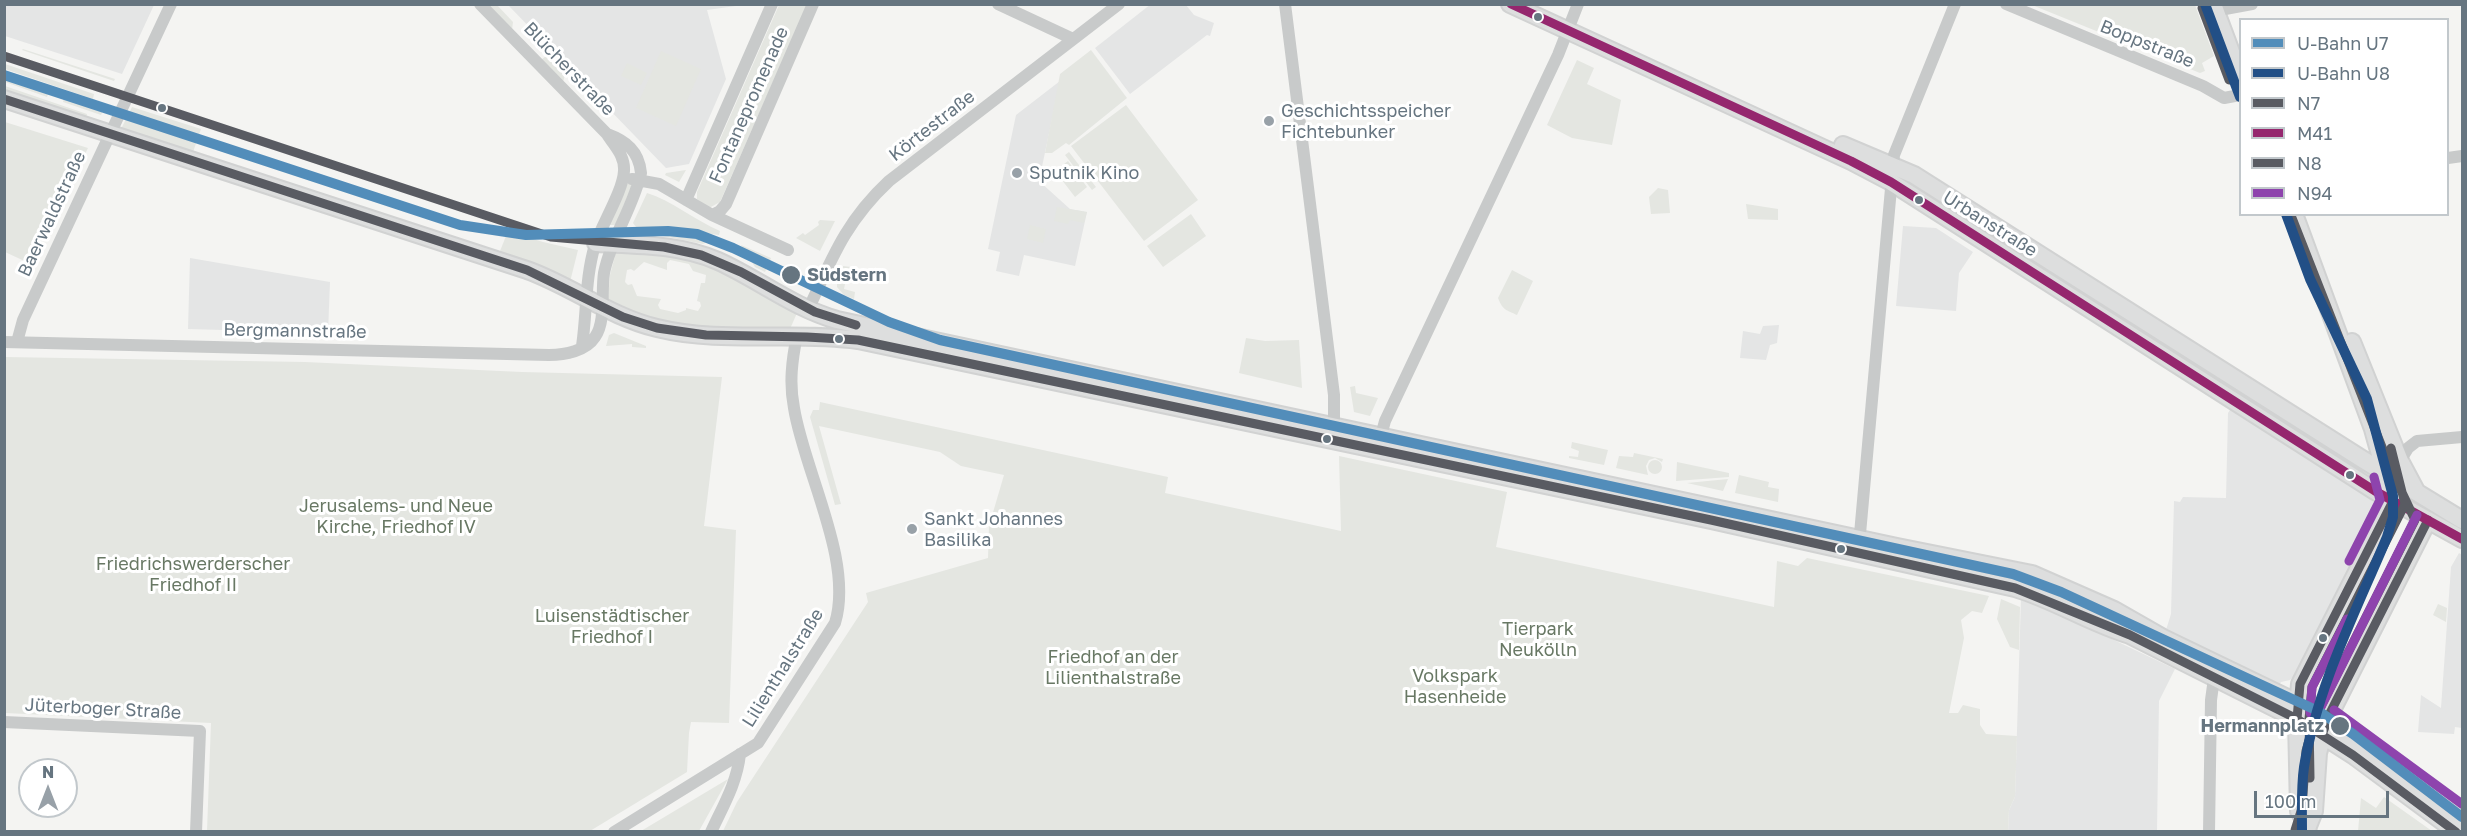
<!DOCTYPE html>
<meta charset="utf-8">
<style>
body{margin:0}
#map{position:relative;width:2467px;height:836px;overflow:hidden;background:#f4f4f2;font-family:"Golos Text",sans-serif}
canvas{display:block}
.frame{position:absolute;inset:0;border:6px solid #667580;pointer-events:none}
.legend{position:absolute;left:2239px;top:18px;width:210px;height:198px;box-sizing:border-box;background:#fff;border:2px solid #c2c8cc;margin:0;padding:8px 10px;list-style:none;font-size:18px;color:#667580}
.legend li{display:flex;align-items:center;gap:12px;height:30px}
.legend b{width:30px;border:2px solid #c2c8cc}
.north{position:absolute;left:18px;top:758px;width:60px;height:60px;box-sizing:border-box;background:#fff;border:2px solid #c2c8cc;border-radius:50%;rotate:0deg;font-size:16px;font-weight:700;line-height:24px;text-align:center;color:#667580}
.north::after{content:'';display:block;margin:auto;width:21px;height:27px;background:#98a1a8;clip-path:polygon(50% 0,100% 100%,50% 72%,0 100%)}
.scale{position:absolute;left:2254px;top:791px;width:135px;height:27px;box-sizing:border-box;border:3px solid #667580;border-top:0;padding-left:8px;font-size:18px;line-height:21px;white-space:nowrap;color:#667580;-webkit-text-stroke:4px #fff;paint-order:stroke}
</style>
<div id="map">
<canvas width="2467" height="836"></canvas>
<div class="frame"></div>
<ul class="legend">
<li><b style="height:8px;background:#528dba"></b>U-Bahn U7</li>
<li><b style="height:8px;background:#224f86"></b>U-Bahn U8</li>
<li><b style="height:8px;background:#595b62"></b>N7</li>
<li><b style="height:8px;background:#95276e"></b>M41</li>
<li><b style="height:8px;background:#595b62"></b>N8</li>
<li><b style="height:8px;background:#8e44ad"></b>N94</li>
</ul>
<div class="north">N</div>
<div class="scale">100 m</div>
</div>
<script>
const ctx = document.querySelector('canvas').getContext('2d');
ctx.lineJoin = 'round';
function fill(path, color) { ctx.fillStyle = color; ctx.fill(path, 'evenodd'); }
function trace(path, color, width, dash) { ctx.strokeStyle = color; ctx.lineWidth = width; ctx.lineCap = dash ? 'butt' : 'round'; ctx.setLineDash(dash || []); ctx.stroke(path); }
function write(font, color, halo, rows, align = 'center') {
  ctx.font = font + ' "Golos Text",sans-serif'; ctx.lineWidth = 6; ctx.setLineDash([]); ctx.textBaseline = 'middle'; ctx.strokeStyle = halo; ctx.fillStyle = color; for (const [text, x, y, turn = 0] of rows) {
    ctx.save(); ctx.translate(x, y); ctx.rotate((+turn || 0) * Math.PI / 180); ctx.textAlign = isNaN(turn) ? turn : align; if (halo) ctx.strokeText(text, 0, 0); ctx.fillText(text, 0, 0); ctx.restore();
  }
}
const built = new Path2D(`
 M5,4H154V5L122,74L5,36Z
 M1151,4L1186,5L1194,15L1214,23L1210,36L1207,35L1130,94L1095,48Z
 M508,5H743L707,10L726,79L689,164L666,168Z
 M1060,81L1039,181L1070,209L1087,212L1075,266L1024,255L1019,276L996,271L1000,252L988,249L1016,115Z
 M1903,226L1936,228L1973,252L1959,273L1956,311L1896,306Z
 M190,258L330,282L328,333L188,329Z
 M1779,325L1777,343L1770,345L1766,360L1740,358L1743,331L1760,334L1763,326Z
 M2232,407L2378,504L2375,515L2378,516L2297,677L2294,676L2290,680L2281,682L2279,685L2166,630L2171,614L2174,501L2180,502L2183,497L2226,498L2228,413Z
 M2459,553L2462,555V728L2455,727L2454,734L2418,732L2421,695L2441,708L2451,567Z
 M2021,598L2053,611L2175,669L2159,701L2157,831L2008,832L2009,810L2015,797Z`);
const green = new Path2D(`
 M487,5H497L513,22L512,30Z
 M779,5H807L720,202L709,208L697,199V192Z
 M2032,5H2195L2214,56L2202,63L2205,71L2200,73Z
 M23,49L115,79L114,81L22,50Z
 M1091,50L1127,98L1069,145L1066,143L1052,153H1045L1060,74Z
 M661,51L701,69L676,126L636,108Z
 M546,56L565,75L563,82L541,60Z
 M1577,60L1594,68L1587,84L1621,100L1612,145L1572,138L1547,125Z
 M627,63L647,73L641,85L621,76Z
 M5,64L94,94L93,99L5,69Z
 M13,75L50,88L47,97L5,82V78L11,80Z
 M5,86L87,114L86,118L5,92Z
 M65,93L105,106L101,115L63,102Z
 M1126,105L1198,200L1144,241L1071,146Z
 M132,107L201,129L192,155L121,129Z
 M5,122L88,148L31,264L5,252Z
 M1069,152L1096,187L1092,190L1065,155Z
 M1068,161L1087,187L1075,197L1055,171Z
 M686,170L679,182L665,175L666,173Z
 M630,183L632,185L616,225H608L627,184Z
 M1658,188L1668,190L1670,213L1651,214L1649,197Z
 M647,193C671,200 696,221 720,231L719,235L661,227H636L633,223Z
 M1932,195L2077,286L2073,292L1929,200Z
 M1746,204L1778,209V220L1748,219Z
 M1057,207L1087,212L1084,223L1070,220L1068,224L1054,221Z
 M1191,214L1206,236L1163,267L1147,246Z
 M820,220L835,221L820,251L796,238L803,233L805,235L819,225L818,222Z
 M1030,225L1046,229L1043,243L1027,239Z
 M508,231L543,242L578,250L570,282L498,256Z
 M642,233L712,240L703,244L663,236L641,235Z
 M741,245L771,258L765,272L755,267Z
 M616,252C683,243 741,282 797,313L790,329H705L659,323L608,302L610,275ZM670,260L689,264L693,271L706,275L705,283H701L697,301L700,302L701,306L698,311L686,308V310L678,313L660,309L658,305L661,299L637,296L632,284L628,285L625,282L627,270L631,269L634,271L644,262L667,270V263Z
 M843,266L851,267L850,273L847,274L844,289L855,292L854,299L844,295L837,287V277Z
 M1512,270L1533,281L1517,315C1507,310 1503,311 1498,298Z
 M2095,299L2235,386L2231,392L2093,303Z
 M614,333L646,346V348L632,347V344L606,346L609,335Z
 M1246,338L1265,341L1299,340L1302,388L1239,373Z
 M5,357L305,362L522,372L722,377L704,526L736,530L729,723L691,722L689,733L687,772L590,831H207L211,723L5,713Z
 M1355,386L1356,393L1378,398L1370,416L1354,412L1350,387Z
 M2250,396L2337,452L2334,456L2247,401Z
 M820,402L1168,477L1165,493L1341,531L1339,456L1507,492L1496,547L1774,607L1777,561L1798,566L1807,558L1989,596L1982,613L1972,611L1961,620L1964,638L1949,713H1958L1963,705L1980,709V725L1986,734L2017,736L2015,797L2009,810L2008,831H723L737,802L868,602L866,593L988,558L989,526L1004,475L961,466L940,452L819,426L841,504L835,505L810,417L813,410H819Z
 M1572,442L1608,450L1604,465L1569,458V456L1578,457L1579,451L1571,448Z
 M1634,453L1663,459L1662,462L1655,458L1649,460L1646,466L1648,475L1616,468L1619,456L1633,457Z
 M1648 467a7 7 0 1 1 14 0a7 7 0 1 1-14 0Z
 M1677,462L1729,473V477L1676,481Z
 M1739,475L1769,482L1768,487L1779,489L1778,502L1735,493Z
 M1728,479L1723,491L1687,483Z
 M2001,599L2020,607L2019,650L2010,647L1997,619Z
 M2438,604L2447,608L2446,622L2433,615Z
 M728,779L699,831H641Z
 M2384,797L2432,831H2358L2361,798L2376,808Z`);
const minor = new Path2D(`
 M480,4L607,134C614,146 625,155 624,171C623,191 602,224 595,245C585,278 587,312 582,346
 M998,4L1073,39
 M1285,4L1334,395V427
 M2006,4L2203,86L2224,98L2240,95
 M2225,9L2252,4
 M2448,158L2462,156
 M632,179L659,184L712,215L788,250
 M686,200L772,4
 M712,215L720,211L726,204L813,4
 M808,310C832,258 846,221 889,181L1119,4
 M4,342L549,355C565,355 586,351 595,337C606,322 601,292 604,273C611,238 633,208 641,173C639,151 626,141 607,134
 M17,342L23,320L171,4
 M1379,443L1385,421L1558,55L1578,4
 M2400,461L2408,448L2417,441L2462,437
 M1859,545L1894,155L1955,4
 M4,722L200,731L196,832
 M614,832L758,743L835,623C854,561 804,471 794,408C789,383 792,360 797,335
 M711,832C723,806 737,783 740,754
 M2209,832L2211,700L2215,671`);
const major = new Path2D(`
 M1510,4L1851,161L1891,182L2375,491L2462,539
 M2213,4L2240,76
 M4,99L527,270C572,286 610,317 657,328C722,344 791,331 858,340L1711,520L2015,588C2055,600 2090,623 2130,635L2297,719L2353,755L2457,832
 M1843,145L1914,175L2362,459L2462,520
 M2294,214L2373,429L2393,501L2300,684L2297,719L2299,811L2308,826
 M596,243C637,245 679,244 718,261C758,279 794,308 837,320L1897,547L2032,574L2114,610L2163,638L2306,707L2343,730L2462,819
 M2352,342L2400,461L2416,491
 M2307,832L2308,826L2314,811L2318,753L2327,720L2428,520`);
const bus1 = new Path2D(`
 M4,56L551,237L664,247L701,255L741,272L815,312L856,325
 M4,99L527,270L623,317L657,328L706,335L807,337L858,340L1711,520L2015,588L2130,635L2297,719L2353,755L2456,832
 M2297,719L2300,684L2393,501
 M2322,735L2330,713L2428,520`);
const bus2 = new Path2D(`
 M1511,4L1851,161L1891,182L2375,491L2462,539`);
const bus3 = new Path2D(`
 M2202,8L2229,80
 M2292,218L2389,465L2415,520L2316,716L2306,751L2302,808L2295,830
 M2310,778L2309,719L2312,687L2405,504L2391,448`);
const bus4 = new Path2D(`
 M2349,561L2380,500L2374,477
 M2347,619L2312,687L2310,713L2316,717L2417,515
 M2334,710L2462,804`);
const metro1 = new Path2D(`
 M4,75L460,225L526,235L668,231L697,234L733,248L889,322L940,340L2013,574L2061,592L2318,711L2353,734L2462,817`);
const metro2 = new Path2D(`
 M2205,4L2240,97
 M2286,214L2310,279L2367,399L2393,496V517L2387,537C2356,611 2317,687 2304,767C2301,788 2302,810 2302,832`);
const markers = [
 [1538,17,5,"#667580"],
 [162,108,5,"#667580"],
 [1269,121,6,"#98a1a8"],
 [1017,173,6,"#98a1a8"],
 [1919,200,5,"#667580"],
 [791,275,10,"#667580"],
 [839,339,5,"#667580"],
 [1327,439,5,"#667580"],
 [2350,475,5,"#667580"],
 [912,529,6,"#98a1a8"],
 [1841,549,5,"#667580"],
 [2323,638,5,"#667580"],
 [2340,726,10,"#667580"]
];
const streetNames = [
 ["Boppstraße",2147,44,22],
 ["Blücherstraße",569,69,46],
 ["Fontanepromenade",749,105,-66],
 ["Körtestraße",932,126,-38],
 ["Baerwaldstraße",52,214,-65],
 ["Urbanstraße",1990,224,32],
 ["Bergmannstraße",295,331,1],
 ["Lilienthalstraße",783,668,-58],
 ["Jüterboger Straße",103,709,3]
];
const poiNames = [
 ["Geschichtsspeicher",1281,111],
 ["Fichtebunker",1281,132],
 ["Sputnik Kino",1029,173],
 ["Sankt Johannes",924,519],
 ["Basilika",924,540]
];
const stopNames = [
 ["Südstern",807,275],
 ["Hermannplatz",2324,726,"right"]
];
const parkNames = [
 ["Jerusalems- und Neue",396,506],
 ["Kirche, Friedhof IV",396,527],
 ["Friedrichswerderscher",193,564],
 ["Friedhof II",193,585],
 ["Luisenstädtischer",612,616],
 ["Friedhof I",612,637],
 ["Tierpark",1538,629],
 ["Neukölln",1538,650],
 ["Friedhof an der",1113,657],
 ["Lilienthalstraße",1113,678],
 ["Volkspark",1455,676],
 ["Hasenheide",1455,697]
];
fill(built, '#e4e5e5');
fill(green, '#e4e6e1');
trace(major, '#d1d2d2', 20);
trace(minor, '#c8caca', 12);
trace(major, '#dddede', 16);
trace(bus1, '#595b62', 9);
trace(bus2, '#95276e', 9);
trace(bus3, '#595b62', 9);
trace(bus4, '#8e44ad', 9);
trace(metro1, '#528dba', 10);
trace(metro2, '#224f86', 10);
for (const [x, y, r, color] of markers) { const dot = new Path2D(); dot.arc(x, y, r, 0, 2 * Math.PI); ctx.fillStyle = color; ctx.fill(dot); trace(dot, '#fff', 2); }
write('18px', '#667580', '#fff', streetNames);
write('18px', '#667580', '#fff', poiNames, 'left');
write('bold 18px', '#667580', '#fff', stopNames, 'left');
write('18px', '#687864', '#fff', parkNames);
</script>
